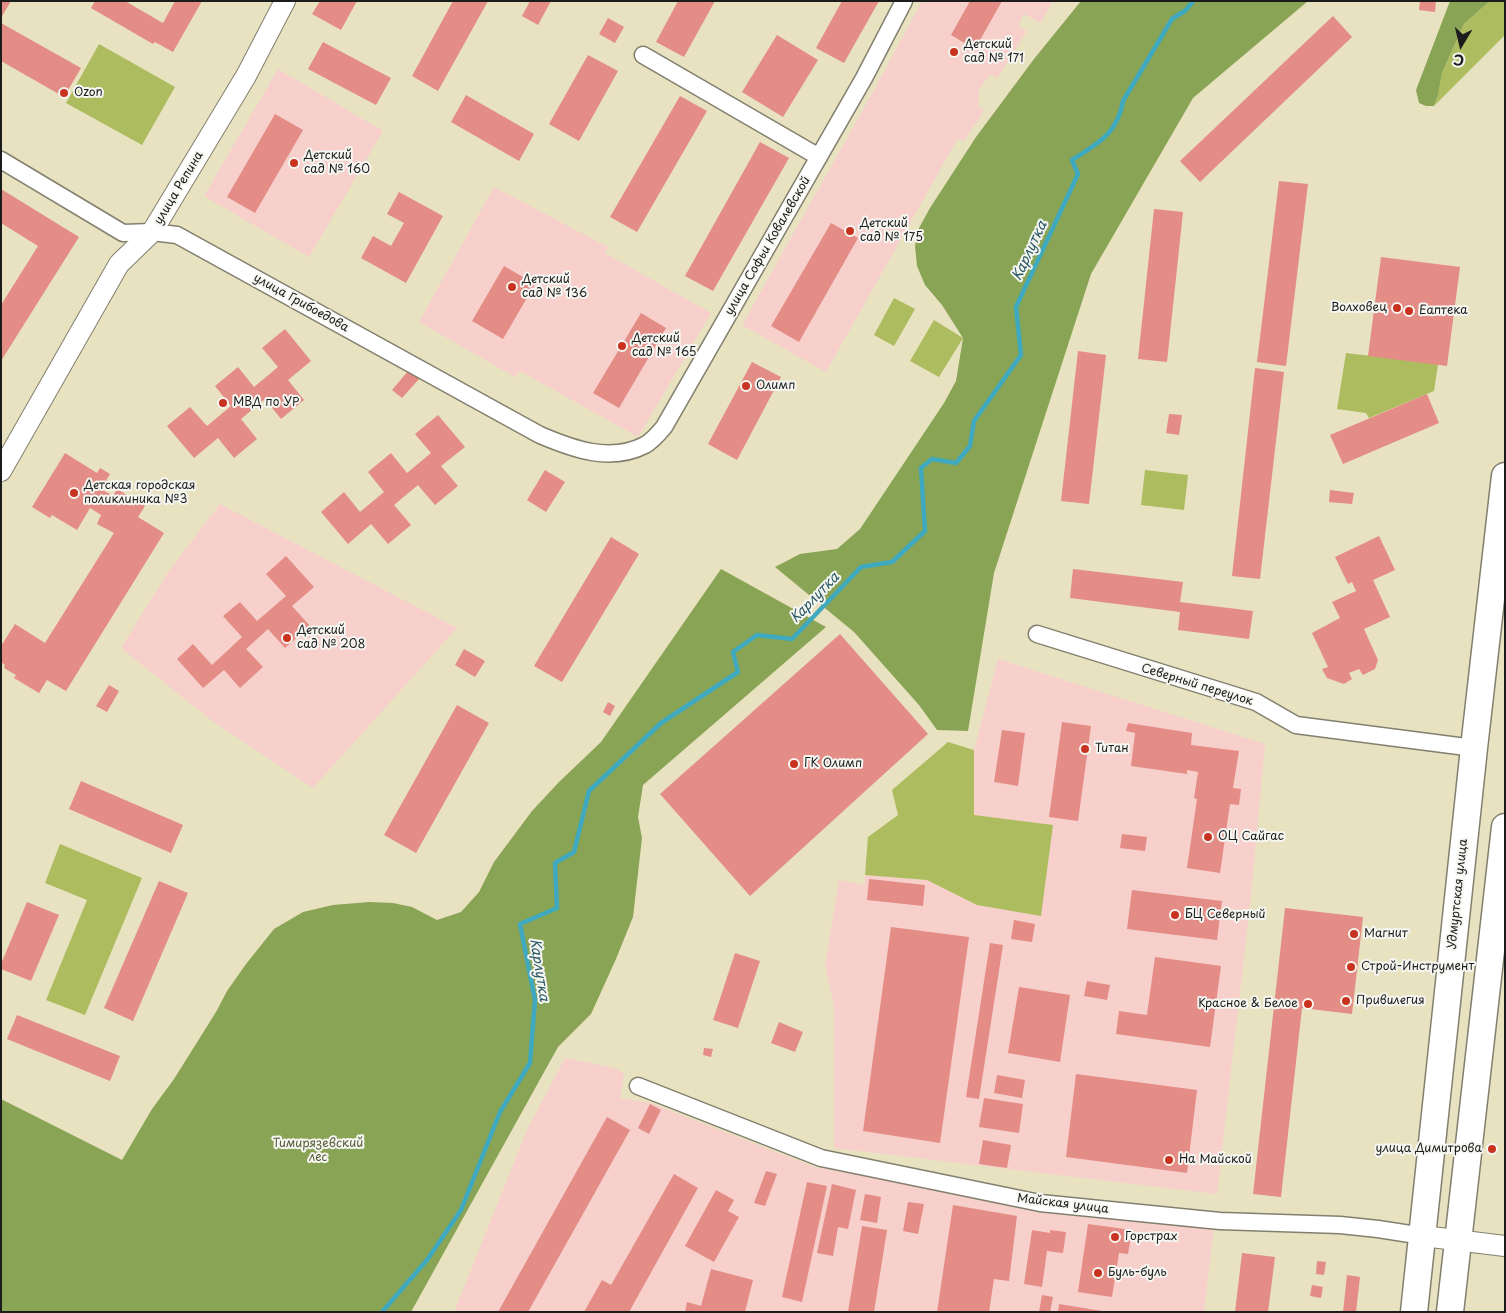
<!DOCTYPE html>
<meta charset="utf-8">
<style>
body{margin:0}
#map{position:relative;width:1506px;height:1313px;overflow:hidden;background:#e8e2c1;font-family:"Playpen Sans",sans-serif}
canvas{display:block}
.frame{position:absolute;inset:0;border:2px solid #1c1c1c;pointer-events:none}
.north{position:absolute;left:1436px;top:20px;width:50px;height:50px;-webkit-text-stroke:4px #f6f6f2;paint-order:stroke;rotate:189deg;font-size:14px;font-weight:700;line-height:20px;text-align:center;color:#1c1c1c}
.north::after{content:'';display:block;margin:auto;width:18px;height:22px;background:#1c1c1c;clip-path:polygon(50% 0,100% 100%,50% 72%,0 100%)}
</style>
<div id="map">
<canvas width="1506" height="1313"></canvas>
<div class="frame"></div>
<div class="north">С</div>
</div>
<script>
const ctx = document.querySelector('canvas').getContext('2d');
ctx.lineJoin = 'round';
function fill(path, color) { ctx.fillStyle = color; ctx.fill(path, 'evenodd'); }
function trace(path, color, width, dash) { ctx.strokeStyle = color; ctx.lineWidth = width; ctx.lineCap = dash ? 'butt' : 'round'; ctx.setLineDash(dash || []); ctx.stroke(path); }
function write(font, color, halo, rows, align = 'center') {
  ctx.font = font + ' "Playpen Sans",sans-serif'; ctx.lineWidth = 4; ctx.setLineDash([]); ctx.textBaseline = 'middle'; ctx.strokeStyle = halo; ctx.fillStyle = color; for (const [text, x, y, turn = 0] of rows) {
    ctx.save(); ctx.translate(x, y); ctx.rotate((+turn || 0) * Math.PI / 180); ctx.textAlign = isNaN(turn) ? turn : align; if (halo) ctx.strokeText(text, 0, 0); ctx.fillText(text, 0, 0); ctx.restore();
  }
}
const built = new Path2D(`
 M922,1H1053L1041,23L1024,14L1018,26L1027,31L997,78L990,74L979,90L978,106L984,111L964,141L958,138L826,372L742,325L874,90Z
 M278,69L383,131L309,257L204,196Z
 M494,187L608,247L605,253L711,313L638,437L520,371L515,377L419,322Z
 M220,504L457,628L313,788L211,720L121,648L168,572Z
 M998,659L1265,744L1251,895L1217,1194L834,1148V1006L825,966L839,880L865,885V875L927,880L977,905L974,815V750Z
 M565,1058L614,1068L624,1073L620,1098L651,1103L814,1167L937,1189L1214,1227L1204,1312H454L527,1130Z`);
const green = new Path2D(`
 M1490,1H1505V35L1434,106L1438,95L1442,73L1464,24Z
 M99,44L175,87L142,145L66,103Z
 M894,298L915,309L894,346L874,335Z
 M934,320L963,338L939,377L910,361Z
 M1346,353L1438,364L1434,391L1369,418L1366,413L1337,409Z
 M1145,470L1188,475L1184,510L1141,505Z
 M948,742L974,750V815L1053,825L1041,916L977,905L927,880L865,875L868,837L898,815L892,790Z
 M60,844L142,878L85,1015L46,1000L87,900L45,883Z`);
const forest = new Path2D(`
 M1081,1H1308L1193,98L1091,274L994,573L968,731L937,730L919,705L854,632L775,567L800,554L837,549L860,529L944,403L956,381L963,338L942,305L925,285L917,266L915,246L919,228L930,208L976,137L1034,59Z
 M1450,1H1490L1464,24L1442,73L1438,95L1434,106H1426L1419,103L1416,90Z
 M721,569L826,627L643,785L638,817L642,838L633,917L616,959L591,1014L558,1047L411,1312H1V1099L122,1160L152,1109L174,1079L216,1012L227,991L246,964L274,929L303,912L333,905L369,902L393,903L412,907L437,920L461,912L479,892L494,862L532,811L559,782L601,742Z`);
const stream = new Path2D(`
 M382,1312L427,1260L461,1210L500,1112L530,1063L535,1000L520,924L557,908L555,863L574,852L589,791L661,723L738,672L733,652L757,635L792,639L861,567L892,562L925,531L921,468L932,459L956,463L970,446L974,421L1021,355L1016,307L1078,174L1072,160C1098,143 1117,135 1123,101L1172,19L1186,10L1193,1`);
const building = new Path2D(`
 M1,1H11L1,18Z
 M95,1H125L163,23L175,1H202L173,52L155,42L153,44L91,8Z
 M320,1H357L341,30L312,14Z
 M453,1H488L438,91L412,76Z
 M530,1H551L538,25L522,16Z
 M678,1H715L684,57L656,42Z
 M842,1H879L844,63L816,48Z
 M970,1H1002L975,49L951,35Z
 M1420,1H1436L1435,12L1419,10Z
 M1333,16L1352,37L1200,182L1180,161Z
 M608,18L624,27L615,43L599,34Z
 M1,23L81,68L64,97L1,61Z
 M777,35L818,60L783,117L742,92Z
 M323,42L391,78L376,105L308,69Z
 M588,55L618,71L579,141L549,124Z
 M466,95L534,134L519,161L451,122Z
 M680,96L707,111L637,232L610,217Z
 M275,114L303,130L255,213L227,197Z
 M760,142L789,158L713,291L685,276Z
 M1279,181L1308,184L1286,366L1257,362Z
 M1,189L79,237L1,361V305L38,246L1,223Z
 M399,192L443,216L406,283L361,258L373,236L391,246L404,223L387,214Z
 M1154,209L1183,212L1167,362L1138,359Z
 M831,223L858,238L799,342L771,326Z
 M1381,257L1460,267L1447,366L1368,356Z
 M504,266L535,284L503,339L472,321Z
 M641,313L666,328L619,408L593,393Z
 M285,329L311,361L288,380L304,400L281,419L265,399L241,419L257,439L234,458L218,438L194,458L167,426L190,407L207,426L231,406L215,386L238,367L254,387L278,367L262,348Z
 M1078,351L1106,355L1089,504L1061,501Z
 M752,362L781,377L737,460L708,444Z
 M1255,368L1284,372L1260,579L1232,576Z
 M409,370L419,379L402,398L392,390Z
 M1427,394L1439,423L1343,464L1330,435Z
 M1169,414L1182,415L1179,435L1166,433Z
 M438,415L465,447L441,466L458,486L435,505L418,485L394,505L411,525L388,544L371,524L348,544L321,512L344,492L360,512L384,492L368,472L391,453L407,473L431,453L415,434Z
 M65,453L97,473L100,468L110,474L101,489L113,496L117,489L145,506L138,517L164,533L66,691L47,680L39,693L14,678L16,675L4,668L5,665L1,662V646L15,624L45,643L114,533L97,524L101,515L90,508L77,530L52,515L50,518L32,507Z
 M545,470L565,482L546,512L527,500Z
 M1330,490L1354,493L1352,504L1329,502Z
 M1379,536L1395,570L1373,580L1390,617L1364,629L1378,660L1375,669L1363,675L1359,669L1349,673L1352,679L1344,684L1327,678L1322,669L1328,667L1312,633L1340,618L1332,602L1356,591L1352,582L1348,584L1335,557Z
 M611,537L639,554L562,682L534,666Z
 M286,556L314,587L292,606L310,626L285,648L268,629L246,649L263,667L240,688L224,670L203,688L177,659L193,644L212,665L242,637L223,616L240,602L257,621L286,596L266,574Z
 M1073,569L1183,582L1180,602L1253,611L1249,639L1178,630L1180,612L1070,598Z
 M840,634L928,734L750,896L660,794Z
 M464,649L485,661L475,677L455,665Z
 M109,685L119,691L107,712L96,706Z
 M608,702L615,706L610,716L603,712Z
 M457,705L489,723L416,853L384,835Z
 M1062,722L1091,726L1078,821L1049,817Z
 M1128,723L1192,733L1191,745L1239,751L1233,788L1241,789L1239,805L1230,804L1220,873L1187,868L1197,799L1194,798L1198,772L1187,770V774L1131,766L1135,733L1126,731Z
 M1002,730L1025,733L1018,786L994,782Z
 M81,781L183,825L171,853L69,809Z
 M1122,834L1147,837L1145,851L1120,848Z
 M869,879L925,885L923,906L867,900Z
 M159,881L188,893L133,1021L104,1008Z
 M1132,890L1222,901L1217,940L1127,929Z
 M27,902L59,915L31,981L1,969V964Z
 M1285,908L1363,917L1352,1014L1302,1008L1281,1197L1253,1194Z
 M1014,920L1035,924L1032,942L1011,939Z
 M891,927L969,937L940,1143L863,1131Z
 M990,943L1003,945L979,1099L966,1097Z
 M735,953L760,961L738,1028L713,1020Z
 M1155,957L1221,966L1210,1047L1116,1034L1119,1011L1147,1015Z
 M1087,981L1110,985L1107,1000L1084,996Z
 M1019,987L1070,995L1060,1062L1008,1053Z
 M17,1015L120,1056L110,1081L7,1039Z
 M779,1022L803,1032L795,1052L771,1043Z
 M704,1048L713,1049L711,1057L703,1055Z
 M1076,1074L1197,1090L1187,1173L1066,1157Z
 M997,1075L1025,1080L1022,1098L994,1093Z
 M984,1098L1023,1104L1019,1133L979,1127Z
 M650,1104L661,1110L649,1134L638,1128Z
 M607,1117L630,1130L528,1312H498Z
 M983,1140L1011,1145L1007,1168L979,1164Z
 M766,1171L777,1174L765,1206L754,1203Z
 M674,1174L698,1188L629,1312H584L602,1280L611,1285Z
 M807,1182L827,1186L802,1302L782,1297Z
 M832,1184L856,1190L848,1229L838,1227L833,1256L817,1253Z
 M716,1190L734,1200L728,1211L739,1217L714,1262L685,1246Z
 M865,1194L881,1197L877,1223L860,1220Z
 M908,1202L924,1204L918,1234L903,1231Z
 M953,1205L1017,1216L1009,1281L994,1279L989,1312H937Z
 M1088,1224L1132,1230L1128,1254L1119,1253L1112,1297L1078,1292Z
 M862,1226L887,1230L874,1312H848Z
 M1032,1230L1050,1233V1230L1066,1232L1063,1253L1047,1251L1042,1287L1024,1284Z
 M1242,1253L1275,1257L1268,1312H1235Z
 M1317,1261L1326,1262L1324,1275L1316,1274Z
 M711,1269L753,1280L745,1312H685L687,1302L701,1306Z
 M1347,1275L1360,1277L1356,1312H1343Z
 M1312,1285L1323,1287L1321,1298L1310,1296Z
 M1042,1295L1053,1297L1050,1312H1039Z
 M1059,1304L1102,1311L1101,1312H1058Z`);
const minor = new Path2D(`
 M643,55L819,157
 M1,160L123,233L152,232L177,235L540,435C573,449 610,463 645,445C652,441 659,433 664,427L864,78L904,1
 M1037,634L1256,702L1296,725L1474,748
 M638,1086L821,1158L1040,1203L1220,1221L1340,1225L1378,1229L1423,1236`);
const tertiary = new Path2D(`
 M1,471L119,264L152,232L246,76L285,1
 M1423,1236L1505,1246`);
const primary = new Path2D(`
 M1414,1312L1474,748L1505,476
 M1450,1312L1505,827`);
const markers = [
 [954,52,5,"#c8321e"],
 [64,93,5,"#c8321e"],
 [294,163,5,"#c8321e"],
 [850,231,5,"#c8321e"],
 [512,287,5,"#c8321e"],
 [1397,308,5,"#c8321e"],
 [1409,311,5,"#c8321e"],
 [622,346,5,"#c8321e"],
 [746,386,5,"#c8321e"],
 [223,403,5,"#c8321e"],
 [74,493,5,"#c8321e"],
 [287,638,5,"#c8321e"],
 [1085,749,5,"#c8321e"],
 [794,764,5,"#c8321e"],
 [1208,837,5,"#c8321e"],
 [1175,915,5,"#c8321e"],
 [1354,934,5,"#c8321e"],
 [1351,967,5,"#c8321e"],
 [1346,1001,5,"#c8321e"],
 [1308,1004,5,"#c8321e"],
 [1492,1149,5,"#c8321e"],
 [1169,1160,5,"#c8321e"],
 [1115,1237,5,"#c8321e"],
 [1098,1273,5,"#c8321e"]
];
const poiNames = [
 ["Детский",964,45],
 ["сад № 171",964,59],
 ["Ozon",74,93],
 ["Детский",304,156],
 ["сад № 160",304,170],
 ["Детский",860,224],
 ["сад № 175",860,238],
 ["Детский",522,280],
 ["сад № 136",522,294],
 ["Волховец",1387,308,"right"],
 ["Еаптека",1419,311],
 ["Детский",632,339],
 ["сад № 165",632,353],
 ["Олимп",756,386],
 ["МВД по УР",233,403],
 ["Детская городская",84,486],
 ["поликлиника №3",84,500],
 ["Детский",297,631],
 ["сад № 208",297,645],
 ["Титан",1095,749],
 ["ГК Олимп",804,764],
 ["ОЦ Сайгас",1218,837],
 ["БЦ Северный",1185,915],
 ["Магнит",1364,934],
 ["Строй-Инструмент",1361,967],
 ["Привилегия",1356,1001],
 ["Красное & Белое",1298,1004,"right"],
 ["улица Димитрова",1482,1149,"right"],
 ["На Майской",1179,1160],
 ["Горстрах",1125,1237],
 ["Буль-буль",1108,1273]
];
const streetNames = [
 ["улица Репина",179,188,-59],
 ["улица Софьи Ковалевской",768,246,-60],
 ["улица Грибоедова",301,303,29],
 ["Северный переулок",1197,685,17],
 ["Удмуртская улица",1458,894,-84],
 ["Майская улица",1063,1204,7]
];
const parkNames = [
 ["Тимирязевский",318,1144],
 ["лес",318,1158]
];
const waterNames = [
 ["Карлутка",1030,251,-65],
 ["Карлутка",815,598,-46],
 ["Карлутка",539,970,81]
];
fill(built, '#f7d0cc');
fill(green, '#adbc5e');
fill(forest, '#8aa455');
trace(stream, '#3fa9bf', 4.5);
fill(building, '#e48c86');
trace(minor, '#827f6e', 19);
trace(tertiary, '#827f6e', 22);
trace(primary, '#827f6e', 29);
trace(minor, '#fff', 16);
trace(tertiary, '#fff', 20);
trace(primary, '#fff', 26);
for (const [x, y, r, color] of markers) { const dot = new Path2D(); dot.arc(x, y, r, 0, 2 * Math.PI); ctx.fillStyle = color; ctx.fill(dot); trace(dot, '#f6f6f2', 2); }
write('12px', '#1c1c1c', '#f6f6f2', poiNames, 'left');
write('12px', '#1c1c1c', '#f6f6f2', streetNames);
write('12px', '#565c36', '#f6f6f2', parkNames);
write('italic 14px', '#2c5b65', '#f6f6f2', waterNames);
</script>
